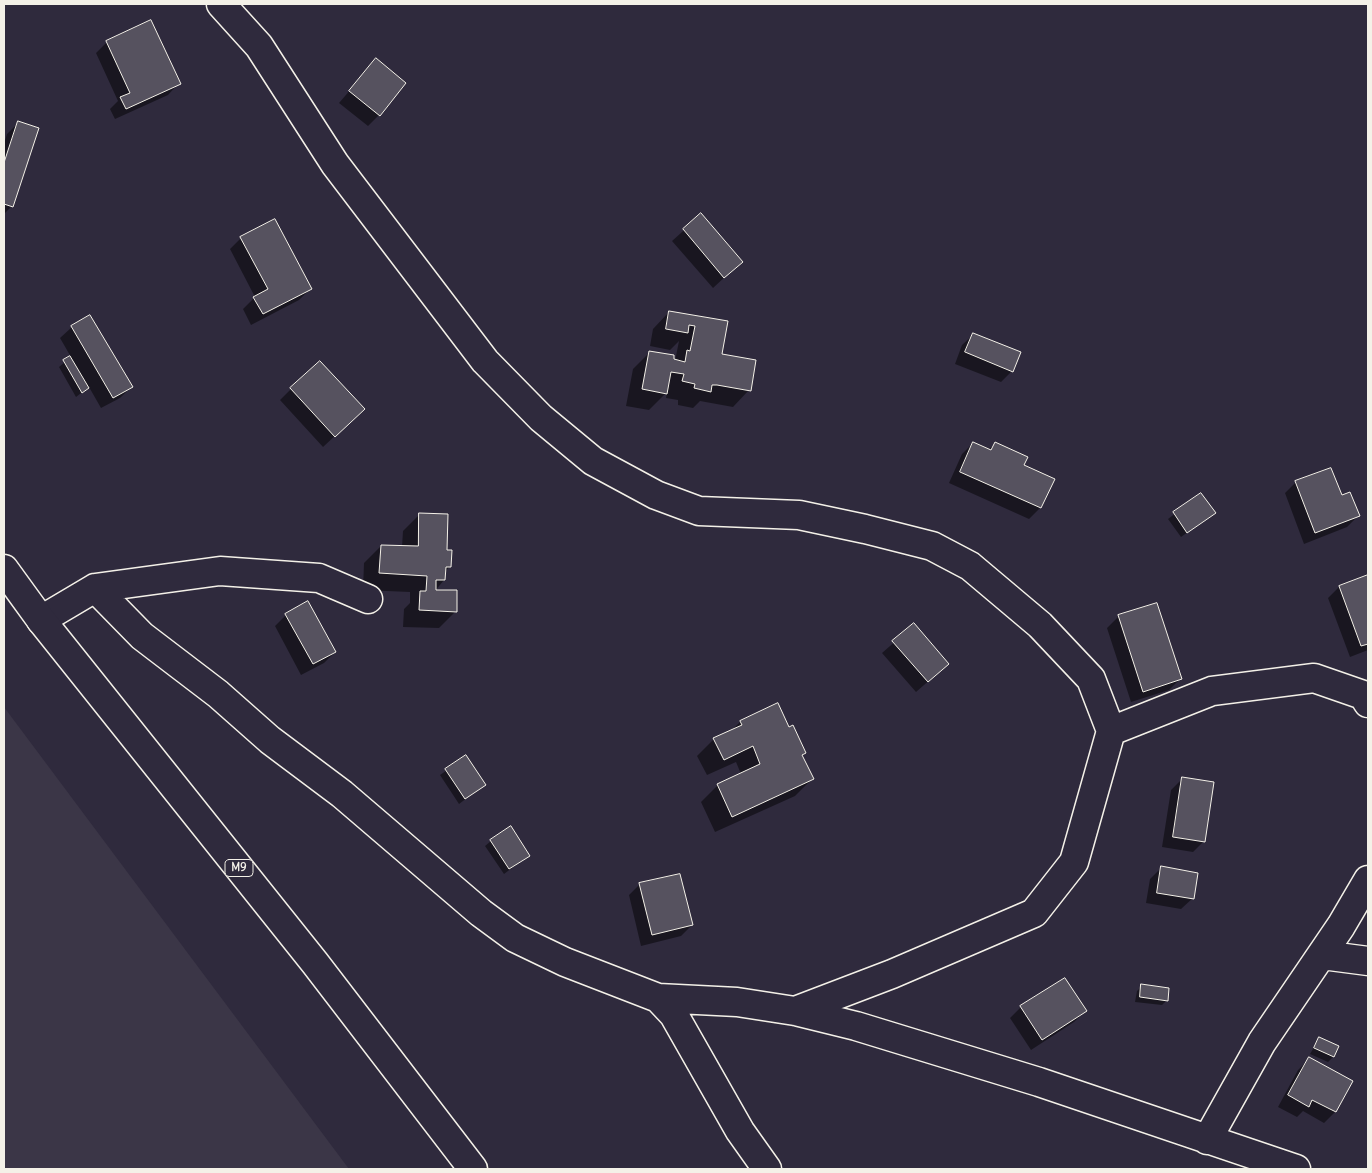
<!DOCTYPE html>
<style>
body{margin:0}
#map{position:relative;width:1372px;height:1173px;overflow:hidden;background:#2f2a3d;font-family:Delius,sans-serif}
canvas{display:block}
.frame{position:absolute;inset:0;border:5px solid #f4f1e8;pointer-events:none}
</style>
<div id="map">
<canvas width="1372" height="1173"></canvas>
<div class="frame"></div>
</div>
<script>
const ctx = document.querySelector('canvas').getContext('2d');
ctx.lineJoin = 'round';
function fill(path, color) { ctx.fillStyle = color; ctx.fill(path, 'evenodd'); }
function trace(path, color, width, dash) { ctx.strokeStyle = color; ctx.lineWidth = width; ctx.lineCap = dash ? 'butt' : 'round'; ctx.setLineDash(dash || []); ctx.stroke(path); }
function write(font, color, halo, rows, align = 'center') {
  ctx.font = font + ' Delius,sans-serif'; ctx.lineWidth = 4.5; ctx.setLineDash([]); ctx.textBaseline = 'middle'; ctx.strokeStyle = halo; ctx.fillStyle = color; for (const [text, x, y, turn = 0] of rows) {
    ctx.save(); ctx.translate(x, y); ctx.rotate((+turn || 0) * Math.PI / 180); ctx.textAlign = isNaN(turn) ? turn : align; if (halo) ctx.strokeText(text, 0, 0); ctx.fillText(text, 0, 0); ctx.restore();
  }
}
const built = new Path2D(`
 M4,707L349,1169H4Z`);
const shadow = new Path2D(`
 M107,42L179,83L168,95L115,119L110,109L118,101L96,53Z
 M376,60L379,115L368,126L339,103Z
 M18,123L12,206L4,214V144L7,134Z
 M701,215L741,262L713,288L672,241Z
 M241,238L310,289L299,300L251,325L243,309L255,297L230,249Z
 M669,312L727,322L720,355L749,390L733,407L700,401L693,408L678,405V400L666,398L667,392L649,410L626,406L633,369L650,352L675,361L679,341L670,350L650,346L653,329Z
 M90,317L131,387L120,398L101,408L89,387L76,397L59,367L71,357L60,338L72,327Z
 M974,334L1012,371L1001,382L955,364L962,345Z
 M291,389L352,420L323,447L280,400Z
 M973,443L988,450L995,444L1023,466L1053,480L1040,508L1029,519L949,483L962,454Z
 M1296,482L1341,497L1358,516L1347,527L1304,544L1285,493Z
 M1201,494L1214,513L1181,537L1168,519Z
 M420,514L446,551L450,566L445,572L444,580L435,591L455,612L439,628L403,627L404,609L410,603V592L363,590L364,563L381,546L402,547L403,531Z
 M1368,576V650L1350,657L1328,598L1339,587Z
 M286,615L335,652L324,663L301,675L275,626Z
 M1119,616L1180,679L1169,690L1131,702L1107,628Z
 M914,625L948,664L916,692L882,653Z
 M777,705L789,729L805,753L801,756L812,779L795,796L715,832L701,802L718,785L741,774L736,762L707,775L697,756L714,739L731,731L740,722Z
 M466,757L484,785L459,804L440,775Z
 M1182,779L1204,841L1193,852L1162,847L1171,790Z
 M491,841L529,855L504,874L485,846Z
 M1161,868L1193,898L1181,909L1146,903L1150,879Z
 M640,884L692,925L681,936L641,946L629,895Z
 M1142,986L1167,1000L1162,1005L1135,1002L1137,991Z
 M1021,1007L1085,1011L1074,1022L1031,1050L1010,1018Z
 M1319,1039L1333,1057L1328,1062L1310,1054Z
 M1309,1059L1351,1081L1335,1112L1324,1123L1303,1111L1297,1117L1278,1107L1298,1070Z`);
const building = new Path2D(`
 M151,20L181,84L126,109L120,97L130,93L106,41Z
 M376,58L406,83L380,116L349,91Z
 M18,121L39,128L13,207L4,204V163Z
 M701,213L743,262L724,278L683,229Z
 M275,219L312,289L263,314L253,297L268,289L240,237Z
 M669,311L728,321L722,354L756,360L751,391L717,385H712L711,392L694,388L695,384L682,381L684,374L671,372L667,394L642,389L649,351L674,355V359L685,362L687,350L690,351L695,326L689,325L688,333L666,329Z
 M90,315L133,387L113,398L71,326Z
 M973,333L1021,352L1013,372L965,352Z
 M70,356L89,388L82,393L63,360Z
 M320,361L365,409L335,437L290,388Z
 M973,442L991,450L995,442L1028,457L1024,465L1055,479L1041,508L960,472Z
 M1331,468L1342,495L1350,492L1360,516L1315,533L1295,481Z
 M1201,493L1216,513L1187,533L1173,512Z
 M419,513L448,514L447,550H452L451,567H446L445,580H436V590H457V612L419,610L420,591H426L427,576L379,573L381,545L418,546Z
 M1368,575V644L1361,646L1339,586Z
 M308,601L336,652L313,664L285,614Z
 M1157,603L1182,679L1143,692L1118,615Z
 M914,623L949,664L928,682L892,641Z
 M778,703L789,727L793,725L806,753L802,755L814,779L732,817L717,784L760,764L753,746L724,760L713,738L742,725L740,721Z
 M466,755L486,785L465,799L445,769Z
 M1182,777L1214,782L1205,842L1173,837Z
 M511,826L530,856L509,869L490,840Z
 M1161,866L1198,873L1194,899L1157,893Z
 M680,874L693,925L652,935L639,883Z
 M1065,978L1087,1011L1042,1040L1020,1006Z
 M1141,984L1169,988L1168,1001L1140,997Z
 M1319,1037L1339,1046L1334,1057L1314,1048Z
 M1309,1057L1353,1081L1336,1112L1312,1100L1309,1107L1288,1095Z`);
const minor = new Path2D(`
 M221,4L259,46L335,164L485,361L541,418L593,461L656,495L699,511L799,515L865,529L932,546L970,566L1040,625L1091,679L1111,731L1074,862L1034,913L892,974L795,1011
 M95,588L142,636L218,694L270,740L342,794L481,913L515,938L565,962L658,998L737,1002L795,1011L856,1026L1039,1082L1296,1169
 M41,620L95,588L220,571L319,578L368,599
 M1111,731L1212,691L1314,678L1363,695L1368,703
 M1322,955L1368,961
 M658,998L674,1015L740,1131L767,1169
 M1207,1140L1262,1042L1341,926L1368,880`);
const major = new Path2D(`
 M4,569L41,620L315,963L473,1169`);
const shields = [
 [239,868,28]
];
const shieldNames = [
 ["M9",239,868]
];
fill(built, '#3b3647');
fill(shadow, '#0007');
fill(building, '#56525f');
trace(building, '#f4f1e8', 1);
trace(minor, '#f4f1e8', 31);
trace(major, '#f4f1e8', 31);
trace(minor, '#2f2a3d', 28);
trace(major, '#2f2a3d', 28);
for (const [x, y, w] of shields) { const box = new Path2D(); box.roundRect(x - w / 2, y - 8.5, w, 17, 4); ctx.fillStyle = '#2f2a3d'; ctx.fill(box); trace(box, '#f4f1e8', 1); }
write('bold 11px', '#f4f1e8', null, shieldNames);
</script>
